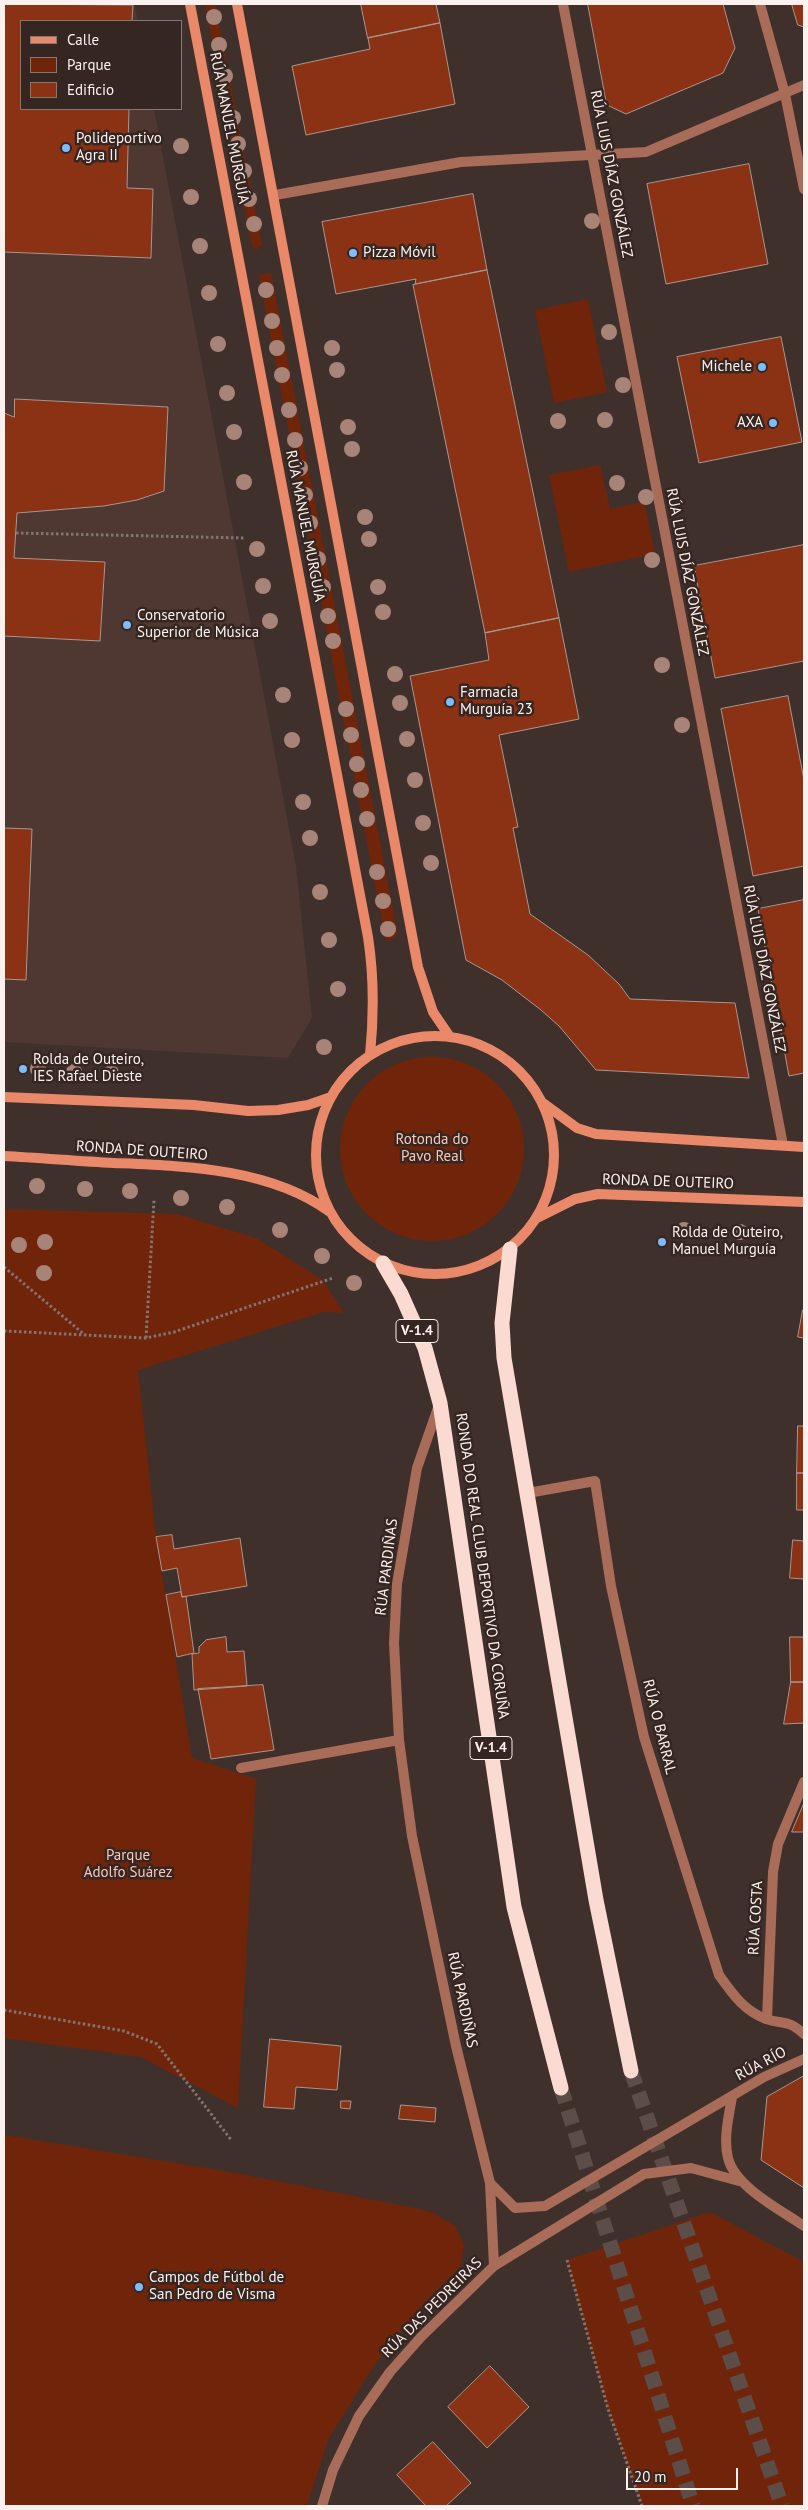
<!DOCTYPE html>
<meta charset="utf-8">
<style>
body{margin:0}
#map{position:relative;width:808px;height:2510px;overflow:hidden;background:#40302b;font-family:"PT Sans",sans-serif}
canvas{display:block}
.frame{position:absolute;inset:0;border:5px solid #fbf1ee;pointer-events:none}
.legend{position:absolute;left:20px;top:20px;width:162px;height:90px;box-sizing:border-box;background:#352622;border:1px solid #847774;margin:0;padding:6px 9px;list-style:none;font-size:15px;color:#fbf1ee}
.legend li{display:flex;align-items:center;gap:10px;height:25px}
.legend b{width:25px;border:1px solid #847774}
.scale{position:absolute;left:626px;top:2468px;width:112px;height:22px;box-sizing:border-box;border:2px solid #fbf1ee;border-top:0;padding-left:6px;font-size:15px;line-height:18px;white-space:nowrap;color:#fbf1ee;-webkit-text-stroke:4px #352622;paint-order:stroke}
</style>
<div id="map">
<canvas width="808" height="2510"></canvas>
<div class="frame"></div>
<ul class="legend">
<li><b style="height:6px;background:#ea896a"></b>Calle</li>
<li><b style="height:14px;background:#70250a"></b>Parque</li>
<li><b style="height:14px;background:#8a3213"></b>Edificio</li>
</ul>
<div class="scale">20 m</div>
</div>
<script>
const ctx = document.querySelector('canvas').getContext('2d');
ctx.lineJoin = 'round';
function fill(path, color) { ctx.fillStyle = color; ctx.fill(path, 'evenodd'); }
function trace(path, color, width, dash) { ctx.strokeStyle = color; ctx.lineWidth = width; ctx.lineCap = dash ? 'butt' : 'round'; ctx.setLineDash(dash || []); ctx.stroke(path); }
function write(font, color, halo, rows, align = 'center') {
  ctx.font = font + ' "PT Sans",sans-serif'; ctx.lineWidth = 5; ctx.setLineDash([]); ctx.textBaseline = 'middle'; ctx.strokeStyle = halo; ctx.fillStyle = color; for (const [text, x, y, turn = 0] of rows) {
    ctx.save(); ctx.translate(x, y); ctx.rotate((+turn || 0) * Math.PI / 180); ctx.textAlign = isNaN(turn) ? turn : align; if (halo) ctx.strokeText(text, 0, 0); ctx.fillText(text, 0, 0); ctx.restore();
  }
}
const built = new Path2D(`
 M4,4H134L138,21H21V109H154L296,866L312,1018L288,1058L4,1042Z`);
const green = new Path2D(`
 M205,4H215L262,245L256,250L252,246Z
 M271,273L397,931V936L389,941L385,938L259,275Z
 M588,299L607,392L554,403L535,310Z
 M600,465L610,509L644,502L655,554L569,572L549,475Z
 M340 1149a92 92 0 1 1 184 0a92 92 0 1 1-184 0Z
 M4,1209L177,1214L256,1238L323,1280L344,1313L324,1312L138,1370L156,1537L192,1758L256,1779L238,2108L141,2057L4,2038Z
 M4,2135L225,2171L415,2208L434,2213L455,2226L464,2245L461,2266L424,2303L375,2364L328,2440L307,2506H4Z
 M710,2212L804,2262V2506H642L608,2409L567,2260Z`);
const building = new Path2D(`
 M4,4L133,5L132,21H21V109H129L127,188L153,189L151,258L4,252Z
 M361,4H436L440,23L368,38Z
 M588,4H723L735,48L723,73L626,114L607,105Z
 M792,4H804V27L798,25Z
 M440,23L455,104L306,135L292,66L370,49L368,38Z
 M749,164L768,264L666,284L647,184Z
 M473,194L487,270L415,284L416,279L336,294L322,222Z
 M487,270L559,618L485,633L413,285Z
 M781,337L802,442L699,463L677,357Z
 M15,399L168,407L164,491L137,500L104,506L17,513L14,558L105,562L100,641L4,636V413L14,417Z
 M804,545V661L715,678L694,566Z
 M559,618L579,719L499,735L518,827L513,828L530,914L588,955L619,984L630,999L735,1003L749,1078L596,1070L559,1026L541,1010L502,980L466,960L410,676L489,660L485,633Z
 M788,696L804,780V866L753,876L721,709Z
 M4,828L32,829L26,980L4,979Z
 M804,900V1073L789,1076L758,909Z
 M803,1310H804V1338L798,1337Z
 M798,1426H804V1473H797Z
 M797,1473H804V1510H797Z
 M172,1535L174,1549L240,1538L247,1586L182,1597L177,1568L162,1571L156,1537Z
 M793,1540L804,1541V1579L790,1578Z
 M181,1592L182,1597L186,1596L194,1653L177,1657L166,1595Z
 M226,1637L227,1652L244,1651L247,1686L194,1690L192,1654L199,1653V1647L206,1640Z
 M790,1637H804V1682H791Z
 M791,1682H804V1723L784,1724Z
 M263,1685L274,1750L211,1759L198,1689Z
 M804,1803V1832H792Z
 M270,2039L341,2046L337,2090L296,2087L294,2109L264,2107Z
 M804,2076V2188L761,2160L767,2097Z
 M341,2101H351L350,2109L341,2108Z
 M401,2105L436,2108L435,2122L399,2119Z
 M490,2366L529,2407L487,2448L448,2407Z
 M433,2442L471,2483L446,2506H426L397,2475Z`);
const highwayTunnel = new Path2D(`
 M631,2071L782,2506
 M561,2088L693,2506`);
const path = new Path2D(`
 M16,533L245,538
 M4,1267L85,1335
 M4,1331L146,1338L174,1332L333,1278
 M146,1338L154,1200
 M4,2010L124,2031L157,2044L232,2141
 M567,2260L608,2409L642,2506`);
const street = new Path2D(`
 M563,4L783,1145
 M760,4L785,94L804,189
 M275,195L461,162L646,152L804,85
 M439,1405L417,1468L397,1584L394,1643L399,1740L412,1836L456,2046L490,2183L494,2266
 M528,1493L595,1481L611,1586L644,1737L719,1975C732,1993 743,2010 766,2019C785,2025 787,2019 804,2034
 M241,1768L399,1740
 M767,2019L773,1872L778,1844L804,1782
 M732,2097C729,2116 723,2138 728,2158C735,2187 781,2210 804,2226
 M490,2183L515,2208L545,2206L764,2077L804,2059
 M322,2506L333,2470L359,2416L390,2372L421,2337L494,2266L644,2174L691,2168L739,2181`);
const secondary = new Path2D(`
 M190,4L368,937C374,976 374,1015 370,1055
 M237,4L418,967L433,1012L450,1037
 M316 1155a119 119 0 1 1 238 0a119 119 0 1 1-238 0Z
 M4,1097L194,1105L248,1111L278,1110L308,1105L331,1097
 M543,1103L577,1128L596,1134L804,1147
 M4,1156C41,1158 77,1161 114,1163C185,1166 270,1168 330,1212
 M537,1218L575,1199L598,1194L804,1202`);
const highway = new Path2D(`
 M510,1249L502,1323L504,1358L596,1900L631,2071
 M383,1263L401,1294L425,1348L440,1403L514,1907L561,2088`);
const trees = [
 [214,17],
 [219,45],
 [225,76],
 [233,118],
 [238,144],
 [181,146],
 [244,171],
 [191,197],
 [249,199],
 [592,221],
 [254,224],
 [200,246],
 [266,290],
 [209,293],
 [272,321],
 [609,332],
 [218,344],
 [277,348],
 [332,348],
 [337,370],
 [282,375],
 [623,385],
 [227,393],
 [289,410],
 [605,420],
 [558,421],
 [348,427],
 [234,432],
 [295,440],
 [352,449],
 [300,468],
 [244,482],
 [617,483],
 [305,495],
 [646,497],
 [365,517],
 [310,523],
 [369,539],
 [257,549],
 [318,559],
 [652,560],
 [263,586],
 [323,587],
 [378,587],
 [383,612],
 [328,616],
 [270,621],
 [333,641],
 [662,665],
 [395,674],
 [283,695],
 [400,703],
 [346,709],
 [682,725],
 [351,735],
 [407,739],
 [292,740],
 [357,764],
 [415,780],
 [361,790],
 [303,802],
 [367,819],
 [423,823],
 [310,838],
 [431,863],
 [377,872],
 [320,892],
 [383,901],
 [388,929],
 [329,940],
 [338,989],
 [324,1047],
 [38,1069],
 [74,1072],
 [111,1073],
 [37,1186],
 [85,1189],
 [130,1191],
 [181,1198],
 [227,1207],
 [280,1230],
 [684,1230],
 [740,1232],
 [45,1242],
 [19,1245],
 [322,1256],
 [44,1273],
 [354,1283]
];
const markers = [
 [66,148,5,"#7ebdf9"],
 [353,253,5,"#7ebdf9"],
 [762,367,5,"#7ebdf9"],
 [773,423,5,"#7ebdf9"],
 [127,625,5,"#7ebdf9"],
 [450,702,5,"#7ebdf9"],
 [23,1069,5,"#7ebdf9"],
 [662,1242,5,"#7ebdf9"],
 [139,2287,5,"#7ebdf9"]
];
const shields = [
 [417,1331,42],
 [491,1748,42]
];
const shieldNames = [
 ["V-1.4",417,1331],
 ["V-1.4",491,1748]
];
const streetNames = [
 ["RÚA MANUEL MURGUÍA",229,128,79],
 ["RÚA LUIS DÍAZ GONZÁLEZ",611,174,79],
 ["RÚA MANUEL MURGUÍA",305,526,79],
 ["RÚA LUIS DÍAZ GONZÁLEZ",687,572,79],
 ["RÚA LUIS DÍAZ GONZÁLEZ",764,969,79],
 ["RONDA DE OUTEIRO",142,1151,4],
 ["RONDA DE OUTEIRO",668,1182,2],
 ["RONDA DO REAL CLUB DEPORTIVO DA CORUÑA",482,1566,82],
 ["RÚA PARDIÑAS",387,1567,-83],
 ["RÚA O BARRAL",659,1727,76],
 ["RÚA COSTA",756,1918,-87],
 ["RÚA PARDIÑAS",462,2000,78],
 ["RÚA RÍO",761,2064,-28],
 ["RÚA DAS PEDREIRAS",432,2308,-45]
];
const poiNames = [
 ["Polideportivo",76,139],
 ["Agra II",76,156],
 ["Pizza Móvil",363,253],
 ["Michele",752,367,"right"],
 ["AXA",763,423,"right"],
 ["Conservatorio",137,616],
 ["Superior de Música",137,633],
 ["Farmacia",460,693],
 ["Murguía 23",460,710],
 ["Rolda de Outeiro,",33,1060],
 ["IES Rafael Dieste",33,1077],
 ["Rolda de Outeiro,",672,1233],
 ["Manuel Murguía",672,1250],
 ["Campos de Fútbol de",149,2278],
 ["San Pedro de Visma",149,2295]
];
const parkNames = [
 ["Rotonda do",432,1140],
 ["Pavo Real",432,1157],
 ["Parque",128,1856],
 ["Adolfo Suárez",128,1873]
];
fill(built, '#4e3831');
fill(green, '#70250a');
fill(building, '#8a3213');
trace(building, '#a99690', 1);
trace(highwayTunnel, '#5c4d48', 15, [15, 8]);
trace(path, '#827470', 3, [2.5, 2.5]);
trace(street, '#a96c58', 10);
trace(secondary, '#ea896a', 10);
trace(highway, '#fbdbd1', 15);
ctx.fillStyle = '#a78378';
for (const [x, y] of trees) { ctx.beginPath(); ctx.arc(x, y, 8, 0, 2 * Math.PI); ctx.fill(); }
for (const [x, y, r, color] of markers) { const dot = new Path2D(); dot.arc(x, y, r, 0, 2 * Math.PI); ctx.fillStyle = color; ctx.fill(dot); trace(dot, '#352622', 2); }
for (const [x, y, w] of shields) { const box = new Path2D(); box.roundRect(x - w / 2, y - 11.5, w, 23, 4); ctx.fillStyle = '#352622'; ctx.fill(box); trace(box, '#fbf1ee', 1); }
write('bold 14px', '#fbf1ee', null, shieldNames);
write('15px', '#fbf1ee', '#352622', streetNames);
write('15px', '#fbf1ee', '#352622', poiNames, 'left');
write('15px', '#fbc7b7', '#352622', parkNames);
</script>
